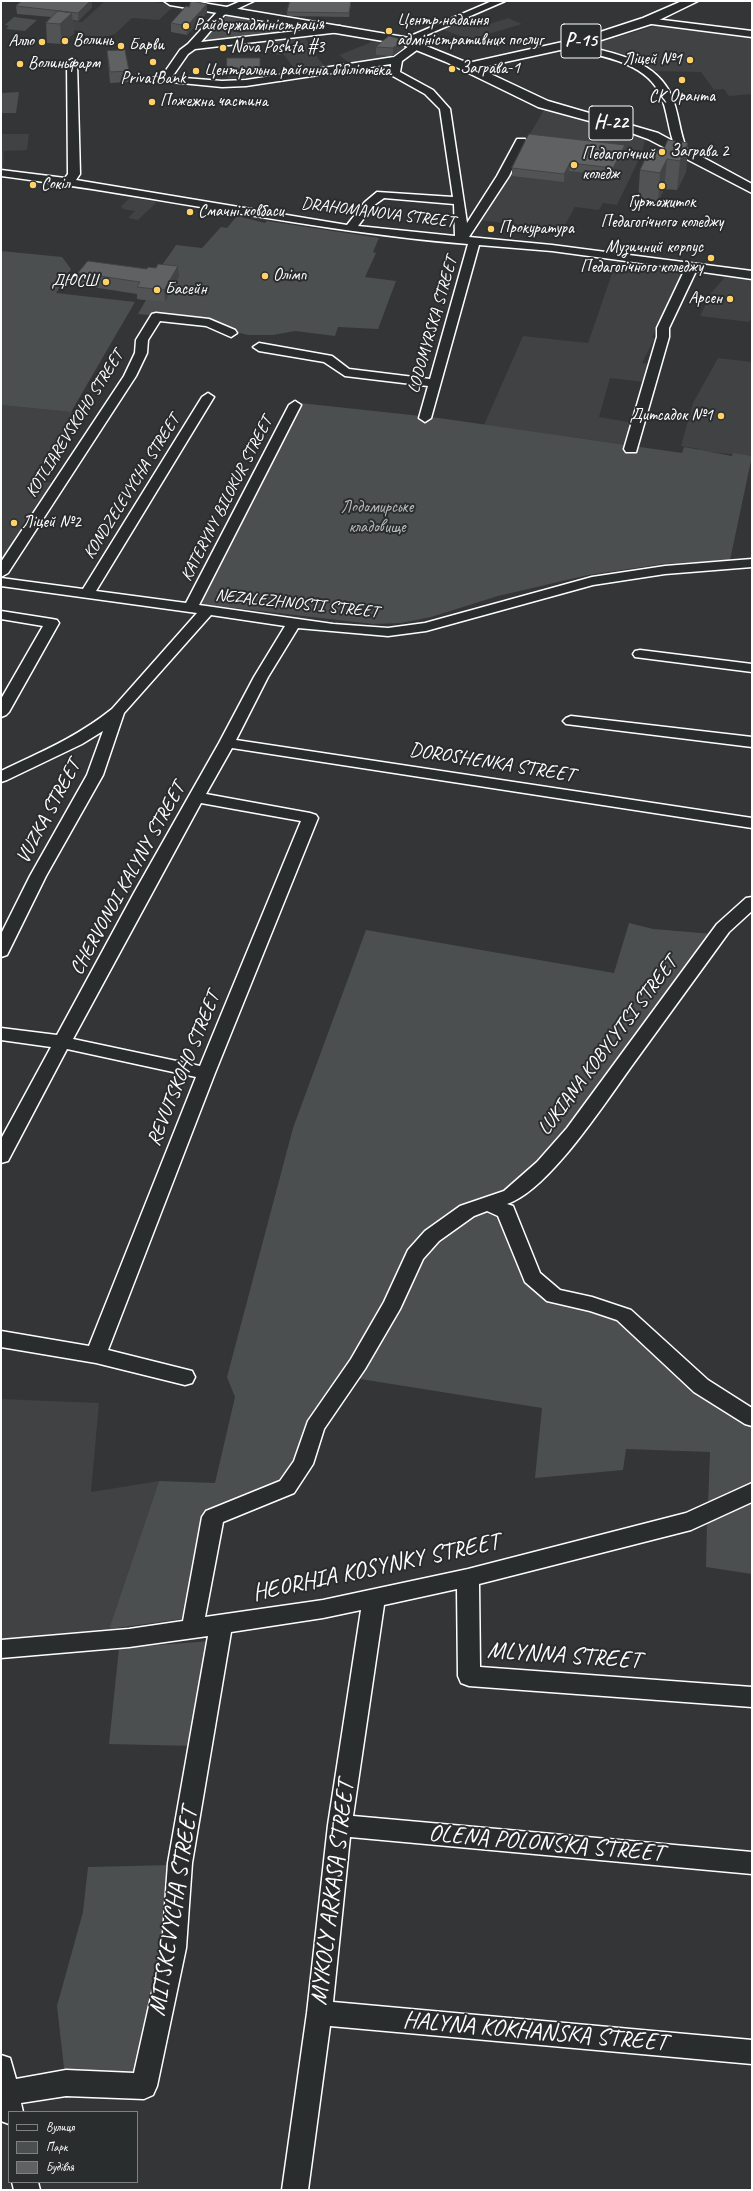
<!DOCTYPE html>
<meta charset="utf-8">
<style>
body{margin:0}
#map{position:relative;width:753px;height:2191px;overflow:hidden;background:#333536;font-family:Caveat,sans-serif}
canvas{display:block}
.frame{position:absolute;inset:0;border:2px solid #fff;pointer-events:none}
.legend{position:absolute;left:8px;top:2111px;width:130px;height:72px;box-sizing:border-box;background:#2a2d2e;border:1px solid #7f8182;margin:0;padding:5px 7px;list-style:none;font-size:12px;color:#fff}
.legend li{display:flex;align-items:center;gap:8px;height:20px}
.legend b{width:20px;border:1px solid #7f8182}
</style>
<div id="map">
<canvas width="753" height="2191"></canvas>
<div class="frame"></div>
<ul class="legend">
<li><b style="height:5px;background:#2a2d2e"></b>Вулиця</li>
<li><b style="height:11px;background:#4c4f50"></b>Парк</li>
<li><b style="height:11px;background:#5f6162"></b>Будівля</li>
</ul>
</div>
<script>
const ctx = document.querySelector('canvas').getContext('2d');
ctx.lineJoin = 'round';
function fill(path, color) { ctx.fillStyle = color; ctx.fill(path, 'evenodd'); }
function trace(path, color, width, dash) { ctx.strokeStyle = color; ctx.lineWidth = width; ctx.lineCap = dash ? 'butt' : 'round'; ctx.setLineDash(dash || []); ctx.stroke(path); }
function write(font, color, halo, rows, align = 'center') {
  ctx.font = font + ' Caveat,sans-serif'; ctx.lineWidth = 4; ctx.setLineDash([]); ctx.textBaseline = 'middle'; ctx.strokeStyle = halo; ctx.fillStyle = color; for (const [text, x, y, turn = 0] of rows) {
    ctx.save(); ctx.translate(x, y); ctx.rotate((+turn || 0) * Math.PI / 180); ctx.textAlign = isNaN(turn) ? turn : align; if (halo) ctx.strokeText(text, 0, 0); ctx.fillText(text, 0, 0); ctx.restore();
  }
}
const built = new Path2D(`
 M105,1H144L175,5L159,20L132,18L115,34L105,37L77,35L81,31L66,29L74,21L82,22Z
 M508,18L522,24L475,38H466L438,28L456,21L478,28Z
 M655,26L752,35V94L729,96L724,89L714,90L701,72L652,71L587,46Z
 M305,37L318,58L326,68L298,73L283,54L277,55L269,42Z
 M374,41L406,48L396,58L352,65L339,55Z
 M544,110L638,136L645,140L642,153L617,205L603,203L599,210L575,207L562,230L479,220Z
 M1,134H29L27,150L4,151L3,168L1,167Z
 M131,197L157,202L138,220L128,218L135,211L123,209L121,206Z
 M616,262L686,272L652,337L655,338L642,363L648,364L644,382L610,378L599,417L634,423L627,445L484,425L523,336L588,343Z
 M726,276L752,280V317L749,322L700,316L711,293Z
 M718,358L752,362V456L699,451V449L681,446L693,403Z
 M1,405L73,412L66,423L69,424L35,480L54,483L1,563Z
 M1,1399L99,1403L91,1492L159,1481L109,1629L1,1639Z`);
const green = new Path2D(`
 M227,15L318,29L203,41Z
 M14,17L37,20L25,31L6,29L9,26L5,25Z
 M19,92L16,113H1V93Z
 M237,216L265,223L267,221L379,238L373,252L376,253L365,277L396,281L378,329L338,327L335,336L295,331L273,335H248L224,329L211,321L138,314L146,300L137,299C149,280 164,264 176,245L202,248L221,227L227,228Z
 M1,251L62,257L71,269L56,293L135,302L71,412L1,405Z
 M300,403L439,418L682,453L684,447L732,456L733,453L752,456L730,560L663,564L588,575L498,596L431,617L401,623L373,624L200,604Z
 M629,923L653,929L713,934L549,1156L492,1210L503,1213L531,1278L623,1317L752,1423V1484L708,1505L710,1452L626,1449L623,1470L535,1478L542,1408L354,1378L284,1484L210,1514L189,1618L109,1629L159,1481L215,1483L235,1397L227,1377L293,1128L366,930L614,973Z
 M752,1502V1594V1574L706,1567L707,1524Z
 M211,1641L194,1746L109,1744L119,1648Z
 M172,1865L164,1951L137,2076L65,2077L57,2006L83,1912L88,1867Z`);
const minor = new Path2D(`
 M241,1H254L224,15L201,42L340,26L345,29L340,32L195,49L188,54L172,77L222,81L246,80L394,57L413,43H421V47L402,61L400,72L433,90L450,109L467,223L497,176L517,139H525L526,141L509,176L469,237L552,245L752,271V279L696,271L669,328V337L636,452H626L624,449L657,337V328L685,269L552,251L479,245L431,418L425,422L419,418L428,386L345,376L324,362L259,351L253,347L259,343L332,356L349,369L430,379L468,244C311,231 158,196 1,176V170L65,178L68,174L67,62L72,59L77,62L80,174L76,180L347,225L365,202L377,192L453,197L440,109L425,94L391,75V64L246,86L222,87L161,81L160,79L180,50L188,44L218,11ZM384,198L454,204L455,236L358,226L373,206Z
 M492,1H505L408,43H400L399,41Z
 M647,18L752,31V37L644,23V19Z
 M566,42C602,51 654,56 671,95C678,110 679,127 684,142L673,148L668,145L673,141C668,126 667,110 661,96C646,60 595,55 562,47L561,45Z
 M156,313L209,319L235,330L237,333L231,337L206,326L160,321L148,340L147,353L136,376L8,573L1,577V562L124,376L135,353L136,340L152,314Z
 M208,393L214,397L96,591L186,603L289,405L295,401L301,405L199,605L333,624L388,628L425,623L592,577L665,566L752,559V567L665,574L593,585L426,631L388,636L298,628L268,677L236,740L752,818V828L232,748L206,794L310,813L316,815L318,818L215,1073L108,1350L192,1371L195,1377L192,1383L185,1385L96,1363L1,1347V1331L89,1346L196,1077L67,1049L8,1161L1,1163V1139L51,1047L1,1040V1028L57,1035L134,893L219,743L254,677L285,626L211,615L124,713L103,775L46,876L9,951L7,955L1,957V934L30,876L87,775L103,731L82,744L7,780L1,782V771C41,752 77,737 112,709L197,613L1,586V578L83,589L202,397ZM201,803L301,821L200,1066L73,1039Z
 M1,611L52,619L57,620L59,623L9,712L6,715L1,717V699L43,626L1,619Z
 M640,650L752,664V672L635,657L633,654L635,651Z
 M571,716L752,737V747L566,724L563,721L566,718Z
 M752,897V911L729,932C698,975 667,1017 636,1060C608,1098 550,1190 507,1204L513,1206L515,1211L540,1273L560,1290L592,1297L631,1310L708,1380L752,1408V1426L745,1424L694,1392L617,1320L590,1311L547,1301L525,1282L498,1216L487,1211L474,1216L439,1241L423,1259L400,1309L365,1369L324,1429L313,1464L294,1493L223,1522L205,1617L323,1600L468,1569L686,1513L752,1483V1502L691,1530L479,1584L480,1667L752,1687V1707L469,1686L461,1683L458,1676L457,1589L384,1605L353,1816L752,1852V1874L350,1837L333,2002L752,2040V2064L330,2026L308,2190H282L307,2013L328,1825L361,1610L323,1618L231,1632L192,1863L186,1948L157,2086L153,2095L144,2099L66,2096L21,2103L23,2112H9V2124L1,2121V2055L10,2058L16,2079L66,2070L134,2073L162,1948L168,1863L208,1636L129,1647L1,1658V1640L129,1629L183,1621L202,1517L206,1511L280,1481L294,1461L308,1421L351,1359L384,1302L408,1250L425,1231L460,1206L504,1191L537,1162L567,1128L717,924L746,898Z
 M12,2182H38L40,2190H14Z`);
const major = new Path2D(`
 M164,1H191L404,37L468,63L585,37L643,18L682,1H698L651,24L592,43L478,68L548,101L658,133L752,184V193L648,139L626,131L538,107L446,62L401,44L170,5Z`);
const wall = new Path2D(`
 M22,1H91L92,7L78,21L73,20L74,33L62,44L47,43L46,23L51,17L17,14L16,6Z
 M351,3L349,17L287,16V12Z
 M207,13L187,35L171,32V23Z
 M404,40V48L393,56L376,55V47Z
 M107,51L129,71V82L110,83Z
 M688,143L686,172L677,190L664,189L658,202L638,200L640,170L663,151Z
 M625,145L624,153L613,176L569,171L564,182L512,176V168Z
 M178,266L179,277L165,302L137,299V294L79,285L78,273L147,269Z`);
const shadedWall = new Path2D(`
 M90,1H91L92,7L78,21V13Z
 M351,1V3L349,17V13Z
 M207,4V13L187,35V26Z
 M72,13L74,33L62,44L60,24Z
 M404,40V48L393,56V48Z
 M260,69L261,76L228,79L227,72Z
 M688,143L686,172L677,190L680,161Z
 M625,145L624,153L613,176V168Z
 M667,159L664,189L658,202L660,173Z
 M570,163L569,171L564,182V174Z
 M178,266L179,277L165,302L164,290Z`);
const building = new Path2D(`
 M22,1H90L78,13L16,6Z
 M191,1L207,4L187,26L171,23L186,6L189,7Z
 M290,1H351L349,13L287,12Z
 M58,11L72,13L60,24L46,23Z
 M389,36L404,40L393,48L376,47Z
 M125,50L129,71L110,72L107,51Z
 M227,58H260V69L227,72Z
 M529,134L625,145L613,168L570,163L564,174L512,168Z
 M668,140L688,143L680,161L667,159L660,173L640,170L650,149L663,151Z
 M88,261L147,269L148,267L156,268L158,264L178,266L164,290L137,287L140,282L78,273Z`);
const markers = [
 [186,26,4,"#ffd166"],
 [389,31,4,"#ffd166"],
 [65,41,4,"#ffd166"],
 [42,42,4,"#ffd166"],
 [121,46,4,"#ffd166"],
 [223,48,4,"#ffd166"],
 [690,60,4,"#ffd166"],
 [153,62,4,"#ffd166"],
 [20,64,4,"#ffd166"],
 [452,69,4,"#ffd166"],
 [196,71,4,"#ffd166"],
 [682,80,4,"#ffd166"],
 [152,102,4,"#ffd166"],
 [662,152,4,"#ffd166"],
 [574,165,4,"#ffd166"],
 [33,185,4,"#ffd166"],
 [662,186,4,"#ffd166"],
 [190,212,4,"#ffd166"],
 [491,229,4,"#ffd166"],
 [711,258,4,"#ffd166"],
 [265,276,4,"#ffd166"],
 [106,282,4,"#ffd166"],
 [157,290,4,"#ffd166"],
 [730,299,4,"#ffd166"],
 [721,416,4,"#ffd166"],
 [14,523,4,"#ffd166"]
];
const farPoinames = [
 ["Центр надання",397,21],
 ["адміністративних послуг",397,41],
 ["Райдержадміністрація",194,26],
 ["Волинь",73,41],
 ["Алло",34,42,"right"],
 ["Барви",129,46],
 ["Nova Poshta #3",231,48],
 ["Ліцей №1",682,60,"right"],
 ["Волиньфарм",28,64],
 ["Заграва-1",460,69],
 ["Центральна районна бібіліотека",204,71],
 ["PrivatBank",153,79,"center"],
 ["СК Оранта",682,97,"center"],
 ["Пожежна частина",160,102],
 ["Заграва 2",670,152],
 ["Педагогічний",582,155],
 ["коледж",582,175],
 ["Сокіл",41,185],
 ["Гуртожиток",662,203,"center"],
 ["Педагогічного коледжу",662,223,"center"],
 ["Смачні ковбаси",198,212],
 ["Прокуратура",499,229],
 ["Музичний корпус",703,248,"right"],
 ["Педагогічного коледжу",703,268,"right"],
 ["Олімп",273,276],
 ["ДЮСШ",98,282,"right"],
 ["Басейн",165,290],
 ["Арсен",722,299,"right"],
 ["Дитсадок №1",713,416,"right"],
 ["Ліцей №2",22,523]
];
const farStreetnames = [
 ["DRAHOMANOVA STREET",378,213,7],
 ["LODOMYRSKA STREET",433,325,-74],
 ["KOTLIAREVSKOHO STREET",75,424,-58],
 ["KONDZELEVYCHA STREET",132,487,-58],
 ["KATERYNY BILOKUR STREET",227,499,-63],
 ["NEZALEZHNOSTI STREET",297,604,6]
];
const farParknames = [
 ["Лодомирське",377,508],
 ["кладовище",377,528]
];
const shields = [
 [581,41,40],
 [611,123,44]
];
const shieldNames = [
 ["Р-15",581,41],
 ["Н-22",611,123]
];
const streetNames = [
 ["DOROSHENKA STREET",492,763,9],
 ["VUZKA STREET",49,812,-62],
 ["CHERVONOI KALYNY STREET",128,879,-61],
 ["LUKIANA KOBYLYTSI STREET",608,1046,-53],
 ["REVUTSKOHO STREET",184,1069,-68]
];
const nearStreetnames = [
 ["HEORHIA KOSYNKY STREET",376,1568,-12],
 ["MLYNNA STREET",564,1656,4],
 ["OLENA POLONSKA STREET",546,1844,5],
 ["MYKOLY ARKASA STREET",333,1893,-83],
 ["MITSKEVYCHA STREET",174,1912,-81],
 ["HALYNA KOKHANSKA STREET",535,2032,5]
];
fill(built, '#404243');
fill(green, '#4c4f50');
trace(minor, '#fff', 3);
trace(major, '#fff', 3);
fill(minor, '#2a2d2e');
fill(major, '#2a2d2e');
fill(wall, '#525354');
fill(shadedWall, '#424445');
fill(building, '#5f6162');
trace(building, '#424445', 1);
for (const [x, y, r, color] of markers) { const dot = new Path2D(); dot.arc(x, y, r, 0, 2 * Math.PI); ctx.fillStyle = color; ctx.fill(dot); trace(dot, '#2a2d2e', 1.5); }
write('17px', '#fff', '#2a2d2e', farPoinames, 'left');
write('17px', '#fff', '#2a2d2e', farStreetnames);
write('17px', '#b7b9b9', '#2a2d2e', farParknames);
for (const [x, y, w] of shields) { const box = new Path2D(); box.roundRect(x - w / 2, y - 17, w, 34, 3); ctx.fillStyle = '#2a2d2e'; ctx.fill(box); trace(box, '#fff', 1); }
write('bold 19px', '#fff', null, shieldNames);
write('20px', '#fff', '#2a2d2e', streetNames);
write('24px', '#fff', '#2a2d2e', nearStreetnames);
</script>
